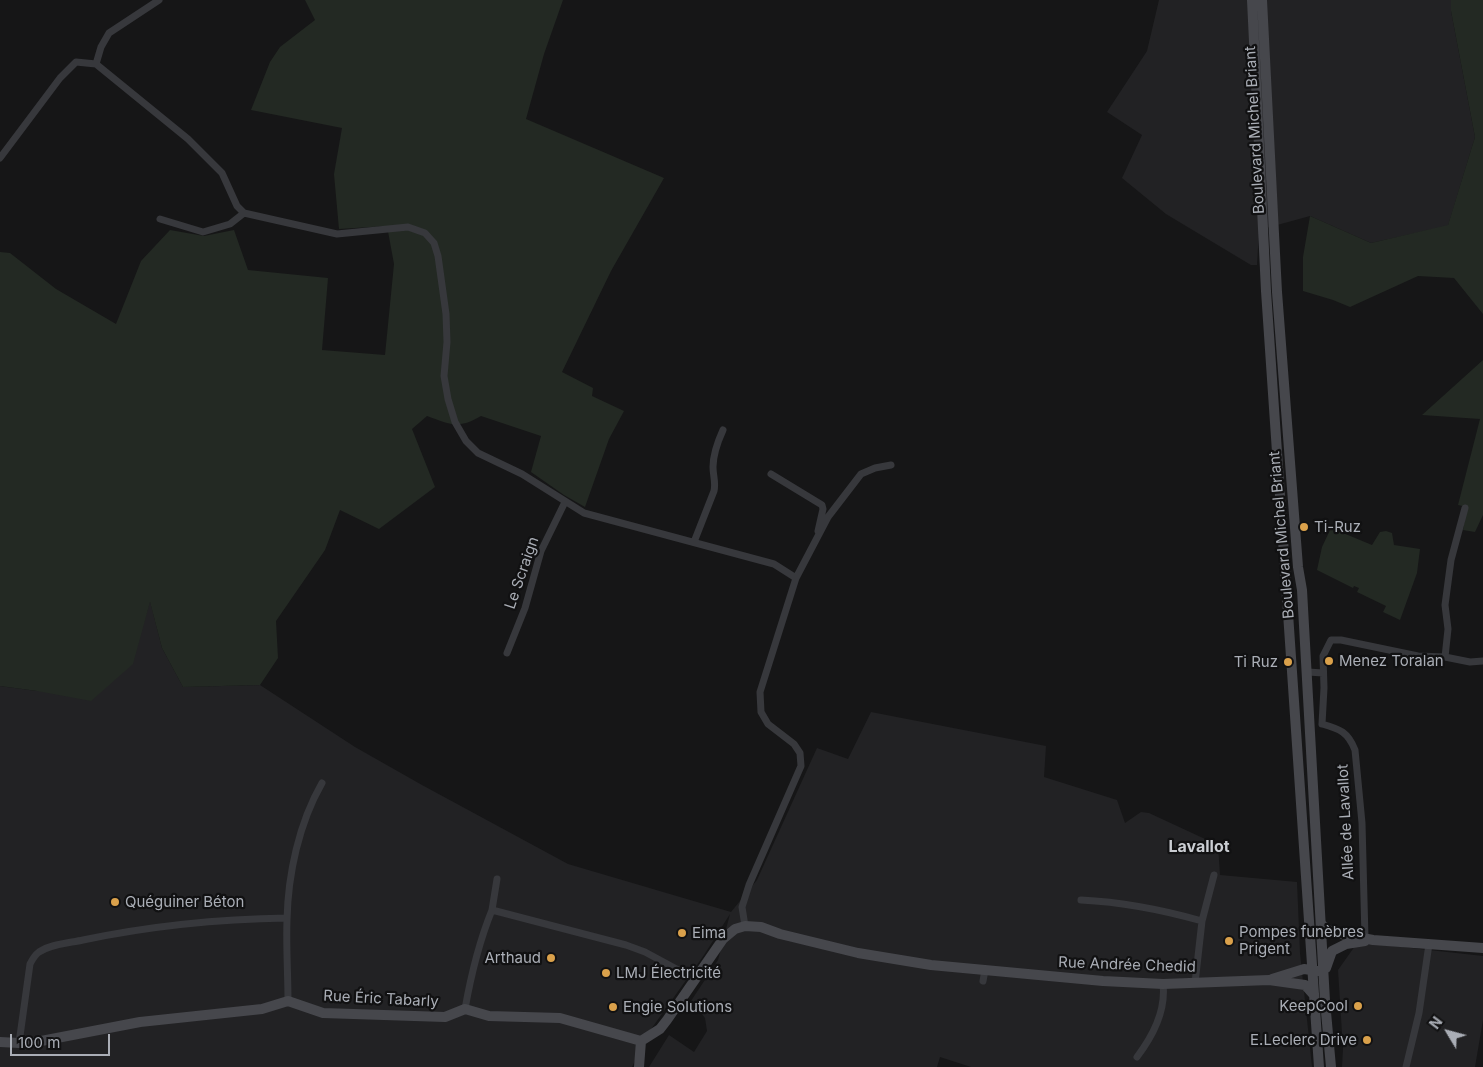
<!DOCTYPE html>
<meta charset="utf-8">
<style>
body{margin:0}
#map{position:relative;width:1483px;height:1067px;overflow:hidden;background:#161617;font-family:Inter,sans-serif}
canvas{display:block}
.north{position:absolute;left:1423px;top:1007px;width:50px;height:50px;-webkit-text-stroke:4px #111112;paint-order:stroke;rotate:307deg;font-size:14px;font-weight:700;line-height:20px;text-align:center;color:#aaaeb6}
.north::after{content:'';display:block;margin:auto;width:18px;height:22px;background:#aaaeb6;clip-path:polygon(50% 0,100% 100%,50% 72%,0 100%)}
.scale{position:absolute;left:10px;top:1034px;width:100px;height:22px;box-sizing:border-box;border:2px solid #aaaeb6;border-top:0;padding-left:6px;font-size:15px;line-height:18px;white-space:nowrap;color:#aaaeb6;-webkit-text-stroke:4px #111112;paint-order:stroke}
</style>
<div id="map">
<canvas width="1483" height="1067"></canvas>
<div class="north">N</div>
<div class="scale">100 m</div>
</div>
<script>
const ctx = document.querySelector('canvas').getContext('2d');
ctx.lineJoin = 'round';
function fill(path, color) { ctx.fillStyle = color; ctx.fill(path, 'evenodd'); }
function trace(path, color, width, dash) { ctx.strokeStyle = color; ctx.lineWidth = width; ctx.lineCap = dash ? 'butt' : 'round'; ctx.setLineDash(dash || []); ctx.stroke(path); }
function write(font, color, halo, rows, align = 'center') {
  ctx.font = font + ' Inter,sans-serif'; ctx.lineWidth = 4.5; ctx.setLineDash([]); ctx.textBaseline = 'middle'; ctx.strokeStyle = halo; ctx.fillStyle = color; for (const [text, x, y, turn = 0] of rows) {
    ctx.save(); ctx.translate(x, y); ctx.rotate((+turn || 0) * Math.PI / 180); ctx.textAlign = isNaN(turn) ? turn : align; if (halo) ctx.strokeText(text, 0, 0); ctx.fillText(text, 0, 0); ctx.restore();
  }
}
const built = new Path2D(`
 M1159,0H1451V11L1475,137L1448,226L1371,243L1310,216L1259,230L1257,265H1251L1166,214L1122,178L1142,135L1107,112L1147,51Z
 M150,601L162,648L183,687L260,685L355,747L422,785L568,864L731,912L757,880L817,748L848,759L871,712L1046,746L1044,777L1117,800L1125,823L1141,812L1149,813L1218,845L1220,875L1297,882L1300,953L1312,1067H971L940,1057L937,1067H649L669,1035L694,1052L707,1031L705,1018L698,1009L689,1004L718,960L730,914L704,955L649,1032L632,1067H0V686L37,691L143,624Z
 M1375,944L1483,956V1020L1475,1067H1342L1343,1049L1338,970L1355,946Z`);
const green = new Path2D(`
 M305,0H563L544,54L526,119L664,178L611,271L562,372L593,388L592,396L624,411L609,439L585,507L564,495L531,472L541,436L481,416C459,429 451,425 427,416L412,429L435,487L379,529L340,510L325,550L276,621L278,658L260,685L183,687L162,648L150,602L133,664L91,701L37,691L0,686V252L10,253L56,289L116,324L141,261L170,230L204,236L234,230L248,270L328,278L322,350L385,355L394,264L387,226L339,229L334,174L342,128L251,110L270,62L280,47L315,20Z
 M1451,0H1483V314L1454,278L1418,276L1350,307L1333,300L1303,291V257L1310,216L1371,243L1448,225L1475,137L1451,11Z
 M1483,360V515L1475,532L1463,530L1467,507L1458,505L1480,419L1422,415Z
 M1331,528L1372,545L1380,532L1386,531L1392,533L1394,545L1420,549L1417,573L1400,620L1383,612L1386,606L1357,592L1359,588L1354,586L1353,588L1317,570L1322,547Z`);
const street = new Path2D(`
 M96,64L101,47L109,33L159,0
 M0,158L60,78L76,62L96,64L188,139L222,173L237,206L244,213L337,234L408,227L425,233L434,243L438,256L446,314L447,342L444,376L448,399L455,422L466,441L478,453L522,474L584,513L774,564L796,578L760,692L761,712L768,724L794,744L800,753L801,766L749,885L742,907L745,926
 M160,219L203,232L230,224L244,213
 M771,474L822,505L823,509L818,531
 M694,542L714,491C716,482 713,476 713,467C713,454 718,441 723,430
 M796,578L828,517L861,474L875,468L891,465
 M507,653L525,608L541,551L565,502
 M1445,657L1448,629L1445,605L1451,560L1465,508
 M1308,672L1323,673
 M1322,724L1324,688L1323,656L1331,640H1341L1418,656L1445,657L1470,662L1483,661
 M1322,724C1340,729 1348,732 1355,750L1362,823L1365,938
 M1081,900C1122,902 1163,910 1202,921
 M492,910L497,879
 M983,981L985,970
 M1195,983L1202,921L1214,875
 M288,1001C288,974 286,947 287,920C288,874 299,823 322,783
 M465,1009C471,975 479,942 492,910L626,945L645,952L695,979
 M19,1043L30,964C32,960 35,955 39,952C51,944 69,943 83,940C150,926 219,919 287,918
 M1137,1057C1153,1036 1166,1010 1163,984
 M1406,1067L1419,1013L1429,944`);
const secondary = new Path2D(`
 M1252,0L1266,291L1319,1067
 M1262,0L1277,292L1298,567L1302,590L1325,1001L1331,1067
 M1321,923L1322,925L1331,932L1373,940L1483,948
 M1326,968L1332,951L1346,944L1365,941
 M1272,979L1304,969L1318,971
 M641,1041L660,1029L667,1020L723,939L735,929L745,926L761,927L780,934L858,953L931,965L1103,981L1163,984L1269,980L1305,985L1313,994
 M0,1042L19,1043L36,1042L140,1022L262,1009L288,1001L323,1013L445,1017L465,1009L489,1016L560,1018L641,1041
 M639,1067L641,1041`);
const markers = [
 [1304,527,5,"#daa14b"],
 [1329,661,5,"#daa14b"],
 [1288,662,5,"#daa14b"],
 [115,902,5,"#daa14b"],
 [682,933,5,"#daa14b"],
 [1229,941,5,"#daa14b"],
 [551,958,5,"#daa14b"],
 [606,973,5,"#daa14b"],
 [1358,1006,5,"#daa14b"],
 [613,1007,5,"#daa14b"],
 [1367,1040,5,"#daa14b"]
];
const streetNames = [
 ["Boulevard Michel Briant",1255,130,-93],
 ["Boulevard Michel Briant",1282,535,-95],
 ["Le Scraign",522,573,-71],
 ["Allée de Lavallot",1346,822,-93],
 ["Rue Andrée Chedid",1127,965,2],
 ["Rue Éric Tabarly",381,999,3]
];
const poiNames = [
 ["Ti-Ruz",1314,527],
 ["Menez Toralan",1339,661],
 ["Ti Ruz",1278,662,"right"],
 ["Quéguiner Béton",125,902],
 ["Pompes funèbres",1239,932],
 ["Prigent",1239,949],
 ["Eima",692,933],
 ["Arthaud",541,958,"right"],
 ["LMJ Électricité",616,973],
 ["KeepCool",1348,1006,"right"],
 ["Engie Solutions",623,1007],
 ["E.Leclerc Drive",1357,1040,"right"]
];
const neighbourhoodNames = [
 ["Lavallot",1199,847]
];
fill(built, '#222224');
fill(green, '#232923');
trace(street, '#37383c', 7);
trace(secondary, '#46474c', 10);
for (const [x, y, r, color] of markers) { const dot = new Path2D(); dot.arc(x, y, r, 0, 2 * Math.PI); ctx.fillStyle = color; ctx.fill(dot); trace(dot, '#111112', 2); }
write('15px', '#aaaeb6', '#111112', streetNames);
write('15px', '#aaaeb6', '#111112', poiNames, 'left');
write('bold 16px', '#cacdd2', '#111112', neighbourhoodNames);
</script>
